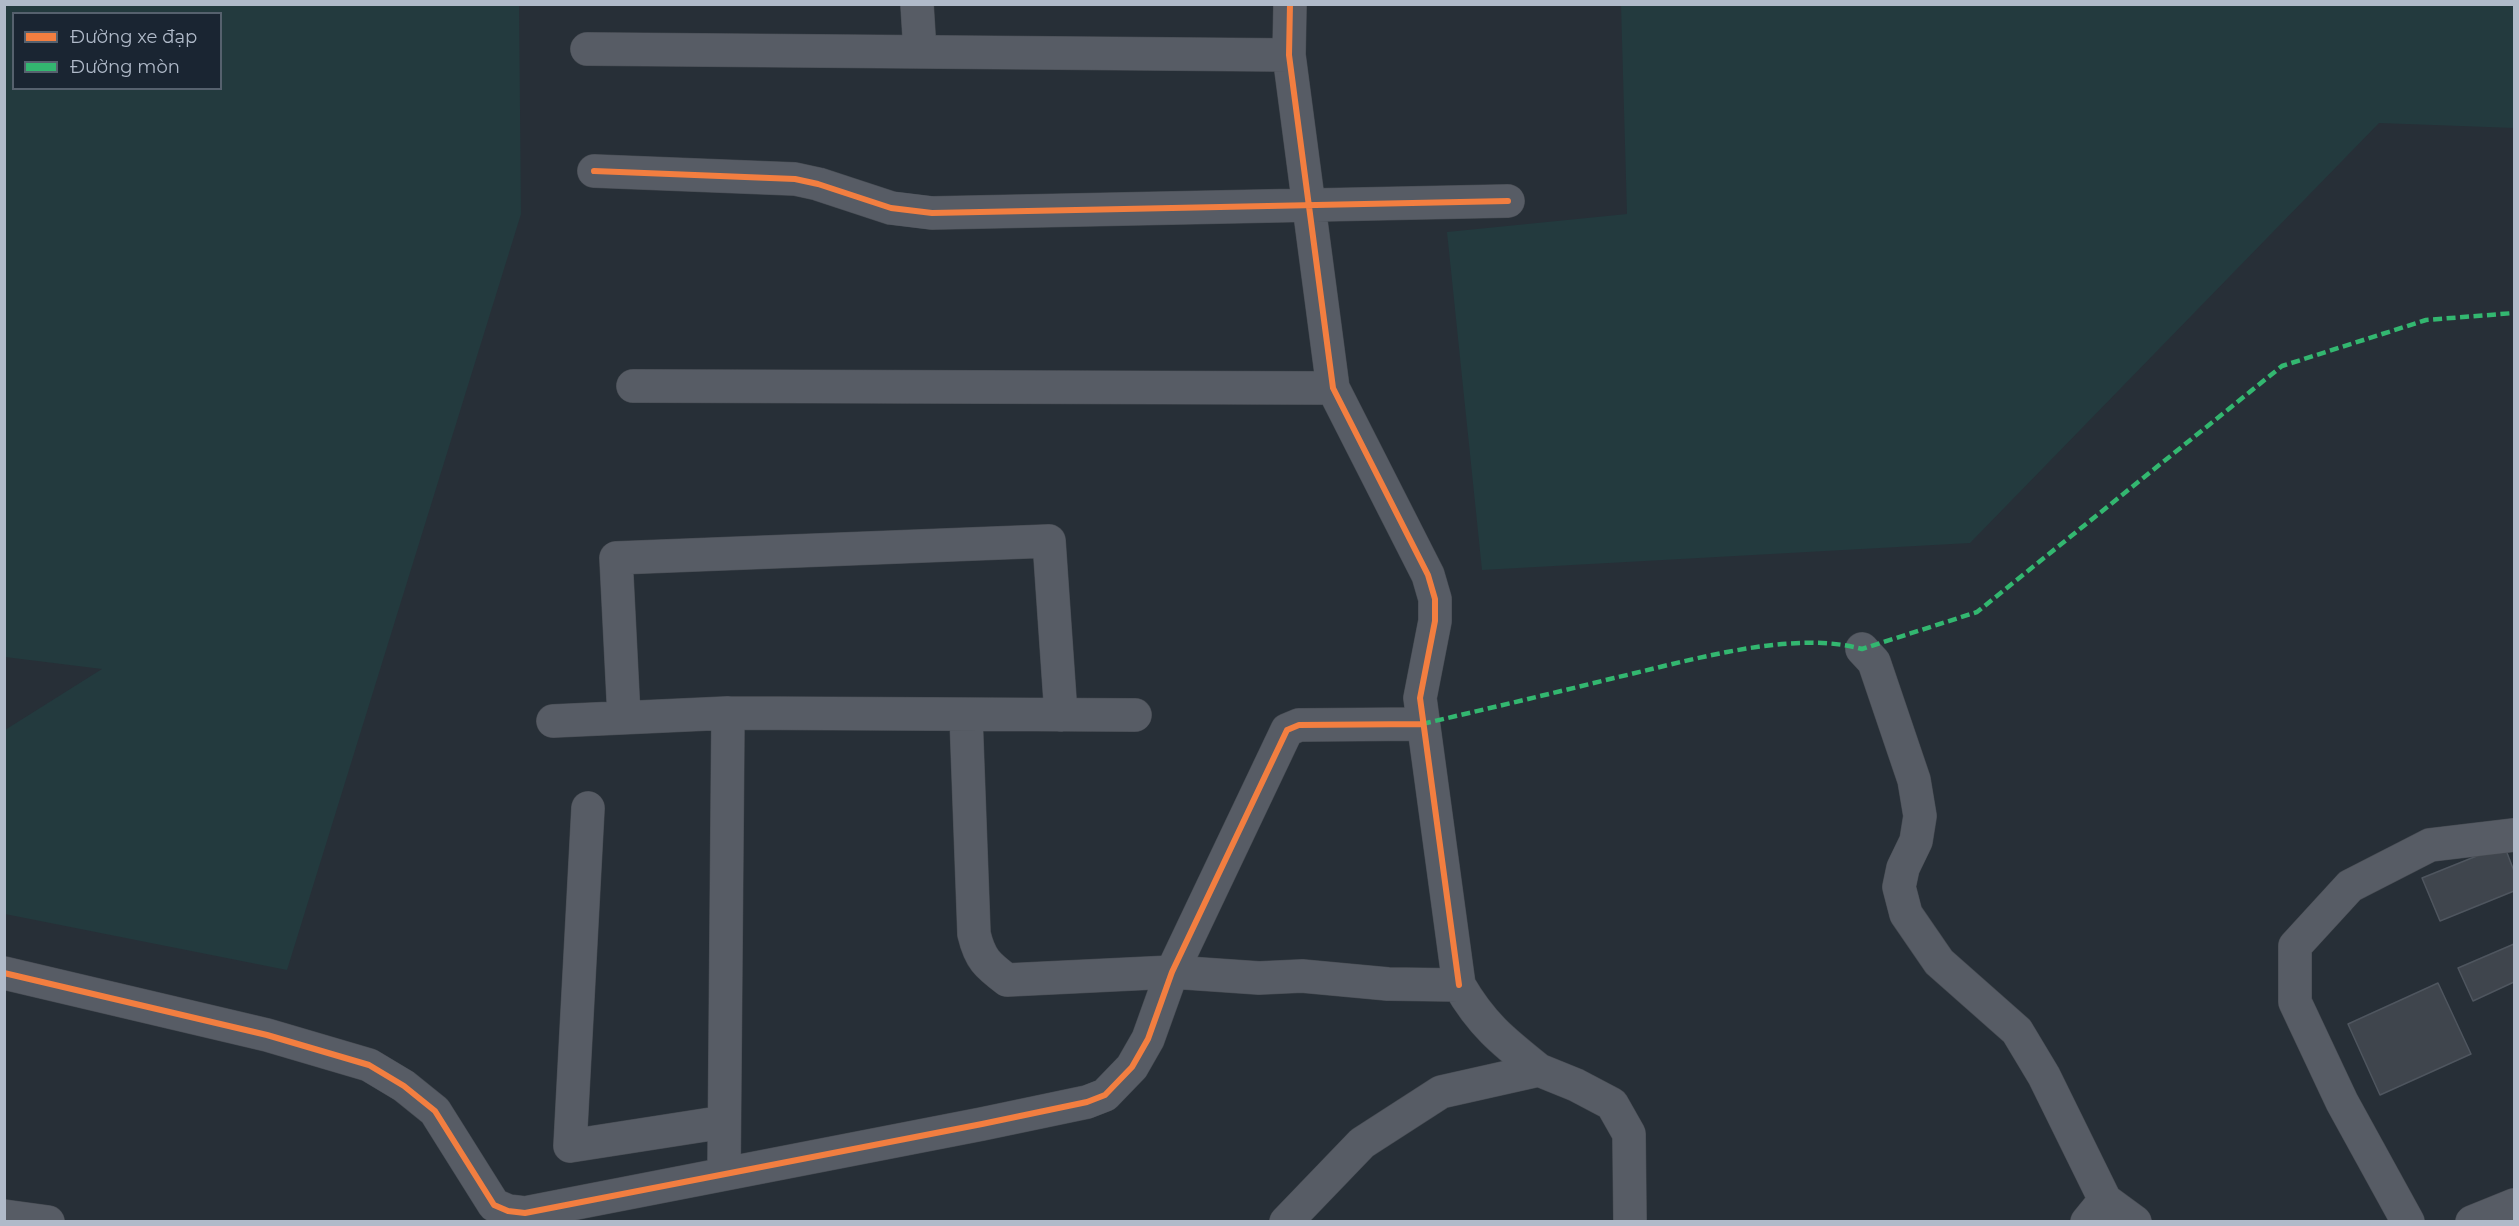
<!DOCTYPE html>
<meta charset="utf-8">
<style>
body{margin:0}
#map{position:relative;width:2519px;height:1226px;overflow:hidden;background:#272f37;font-family:Montserrat,sans-serif}
canvas{display:block}
.frame{position:absolute;inset:0;border:6px solid #b0bac9;pointer-events:none}
.legend{position:absolute;left:12px;top:12px;width:210px;height:78px;box-sizing:border-box;background:#1a2532;border:2px solid #56616e;margin:0;padding:8px 10px;list-style:none;font-size:18px;color:#b0bac9}
.legend li{display:flex;align-items:center;gap:12px;height:30px}
.legend b{width:30px;border:2px solid #56616e}
</style>
<div id="map">
<canvas width="2519" height="1226"></canvas>
<div class="frame"></div>
<ul class="legend">
<li><b style="height:8px;background:#f27e40"></b>Đường xe đạp</li>
<li><b style="height:8px;background:#33b770"></b>Đường mòn</li>
</ul>
</div>
<script>
const ctx = document.querySelector('canvas').getContext('2d');
ctx.lineJoin = 'round';
function fill(path, color) { ctx.fillStyle = color; ctx.fill(path, 'evenodd'); }
function trace(path, color, width, dash) { ctx.strokeStyle = color; ctx.lineWidth = width; ctx.lineCap = dash ? 'butt' : 'round'; ctx.setLineDash(dash || []); ctx.stroke(path); }
const green = new Path2D(`
 M5,4L519,5L521,214L287,970L5,914V730L102,669L5,657ZM14,14H220V88H14Z
 M1621,5H2514V128L2379,123L1970,543L1482,570L1447,232L1627,214Z`);
const building = new Path2D(`
 M2504,845L2514,871V891L2440,921L2422,878Z
 M2514,944V982L2473,1001L2458,968Z
 M2438,983L2471,1054L2380,1095L2348,1024Z`);
const minor = new Path2D(`
 M917,4L920,52
 M1290,4L1289,55L1333,388L1428,575L1435,599V621L1420,698L1459,985
 M587,49L1289,55
 M594,171L795,179L818,184L891,208L932,213L1508,201
 M633,386L1333,388
 M1862,649L1874,662L1914,780L1920,816L1916,841L1903,868L1899,887L1906,914L1939,962L2017,1031L2044,1076L2105,1200L2135,1222
 M966,716L974,934C980,959 987,965 1007,980L1172,972L1259,978L1302,976L1388,984L1459,985C1482,1025 1504,1042 1539,1070
 M624,717L616,558L1049,541L1061,715
 M553,721L728,713L1135,715
 M588,808L570,1146L724,1122
 M4,973L267,1035L369,1065L404,1086L435,1111L494,1205L508,1211L525,1213L982,1124L1087,1102L1105,1095L1132,1067L1148,1039L1172,972L1287,730L1299,725L1422,724
 M724,1173L728,713
 M4,1216L48,1222
 M1286,1222L1362,1143L1441,1092L1539,1070L1576,1085L1612,1104L1629,1134L1630,1222
 M2087,1222L2105,1200
 M2408,1222L2342,1102L2295,1002V946L2350,886L2430,845L2514,835
 M2472,1222L2514,1205`);
const quiet = new Path2D(`
 M1422,724C1486,709 1550,694 1614,678C1685,662 1791,629 1862,649L1977,612L2282,366L2426,320L2514,313`);
const cycleway = new Path2D(`
 M1290,4L1289,55L1333,388L1428,575L1435,599V621L1420,698L1459,985
 M594,171L795,179L818,184L891,208L932,213L1508,201
 M4,973L267,1035L369,1065L404,1086L435,1111L494,1205L508,1211L525,1213L982,1124L1087,1102L1105,1095L1132,1067L1148,1039L1172,972L1287,730L1299,725L1422,724`);
fill(green, '#233a3e');
fill(building, '#3f454d');
trace(building, '#4f565f', 1.5);
trace(minor, '#464b52', 34);
trace(minor, '#575c65', 33);
trace(quiet, '#33b770', 4.5, [9, 4.5]);
trace(cycleway, '#f27e40', 6);
</script>
